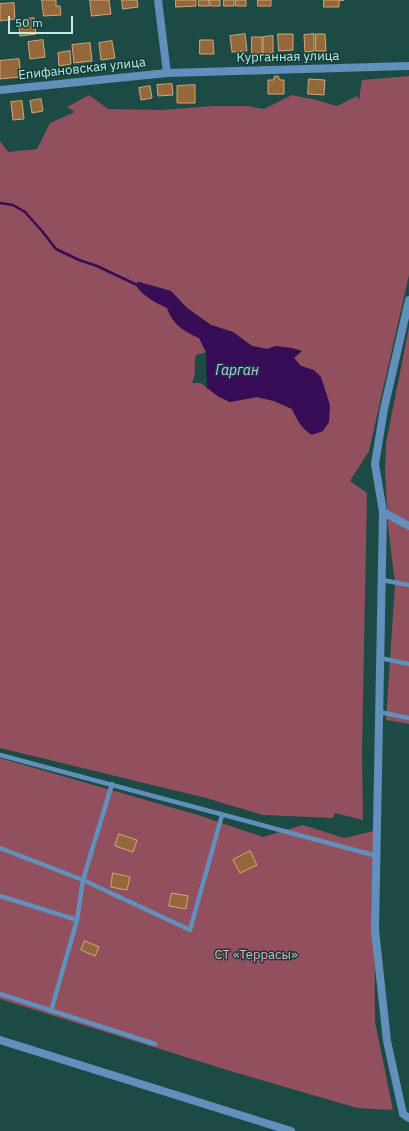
<!DOCTYPE html>
<meta charset="utf-8">
<style>
body{margin:0}
#map{position:relative;width:409px;height:1131px;overflow:hidden;background:#1c4a45;font-family:"IBM Plex Sans",sans-serif}
canvas{display:block}
.scale{position:absolute;left:8px;top:16px;width:65px;height:18px;box-sizing:border-box;border:2px solid #c3ebe6;border-top:0;padding-left:5px;font-size:12px;line-height:14px;white-space:nowrap;color:#c3ebe6;-webkit-text-stroke:3px #0f3f3b;paint-order:stroke}
</style>
<div id="map">
<canvas width="409" height="1131"></canvas>
<div class="scale">50 m</div>
</div>
<script>
const ctx = document.querySelector('canvas').getContext('2d');
ctx.lineJoin = 'round';
function fill(path, color) { ctx.fillStyle = color; ctx.fill(path, 'evenodd'); }
function trace(path, color, width, dash) { ctx.strokeStyle = color; ctx.lineWidth = width; ctx.lineCap = dash ? 'butt' : 'round'; ctx.setLineDash(dash || []); ctx.stroke(path); }
function write(font, color, halo, rows, align = 'center') {
  ctx.font = font + ' "IBM Plex Sans",sans-serif'; ctx.lineWidth = 3; ctx.setLineDash([]); ctx.textBaseline = 'middle'; ctx.strokeStyle = halo; ctx.fillStyle = color; for (const [text, x, y, turn = 0] of rows) {
    ctx.save(); ctx.translate(x, y); ctx.rotate((+turn || 0) * Math.PI / 180); ctx.textAlign = isNaN(turn) ? turn : align; if (halo) ctx.strokeText(text, 0, 0); ctx.fillText(text, 0, 0); ctx.restore();
  }
}
const green = new Path2D(`
 M409,76V275L369,451L350,481L367,493L362,753L363,820L335,813L333,818L263,815L206,798L0,748V141L8,152L37,149L50,123L75,112L67,107L89,95L108,109L161,110L214,106H247L264,109L292,95L316,100L337,106L357,96L359,100L362,80ZM139,282L171,291L187,308L211,325L233,332L252,346L267,349L276,346L302,351L294,358L301,367L314,370L298,421L292,409L274,401L257,397L230,402L207,388L201,383H192C197,371 193,367 196,355L206,352L199,338C184,331 173,325 167,308C155,302 142,296 135,283Z
 M409,327V724L386,720L395,584L388,526L385,472L386,443Z
 M0,758L198,815L263,837L303,825L344,838L374,831L375,1022L393,1110L357,1108L227,1070L0,999Z`);
const water = new Path2D(`
 M139,282L171,291L187,308L211,325L233,332L252,346L267,349L276,346L292,348L302,351L294,358L301,366L314,370L321,377L330,405L329,422L323,431L312,435C301,429 297,419 292,409L274,401L257,397L230,402L219,397L207,388L206,352L199,338C184,331 173,325 167,308C155,302 142,296 135,284Z`);
const stream = new Path2D(`
 M0,203L13,205L25,212L42,231L56,249L79,260L97,266L135,284`);
const building = new Path2D(`
 M42,0H56V6H60L61,15L44,16Z
 M90,0H109L111,14L92,16Z
 M122,0H137L138,7L123,9Z
 M176,0H196V6L176,7Z
 M199,0H209V6H199Z
 M210,0H220V6H211Z
 M224,0H234V6H224Z
 M236,0H246V6H236Z
 M258,0H271V6H258Z
 M324,0H344L339,1V7H324Z
 M14,3L15,19L0,21V4Z
 M34,18L36,34L20,36L18,20Z
 M245,34L247,51L232,52L230,36Z
 M278,34H293V50L279,51Z
 M314,34V51L305,52L304,35Z
 M316,34H325L326,51H316Z
 M273,36V53L263,54V37Z
 M252,37H262V54H252Z
 M43,40L45,57L30,59L28,42Z
 M200,40H213L214,54H200Z
 M112,41L115,58L101,60L99,43Z
 M90,43L92,61L74,63L72,45Z
 M70,51L71,64L59,66L58,53Z
 M19,59L21,77L0,79V61Z
 M275,76H278L280,80H284V94H268V80H273Z
 M309,79L325,80L324,95L308,94Z
 M172,84L173,95L158,96L157,85Z
 M195,85V103H177V86Z
 M150,86L152,98L141,100L139,88Z
 M41,99L43,111L32,113L30,101Z
 M22,101L24,119L13,120L11,102Z
 M119,834L137,840L133,852L115,846Z
 M250,851L257,865L240,873L233,860Z
 M113,873L130,877L127,890L111,887Z
 M172,893L188,896L186,909L169,906Z
 M85,941L99,947L95,956L81,950Z`);
const service = new Path2D(`
 M382,580L409,585
 M380,658L409,664
 M379,712L409,718
 M0,755L377,856
 M0,848L83,880L190,930L222,815
 M0,896L77,920
 M0,994L155,1044
 M51,1011L77,920L83,880L112,784`);
const minor = new Path2D(`
 M158,0L167,73
 M0,90L167,73L409,66
 M409,300L384,409L375,464L383,512L375,930L387,1041L403,1114L409,1118
 M383,512L409,526
 M0,1040L291,1131`);
const streetNames = [
 ["Курганная улица",288,57,-1],
 ["Епифановская улица",82,69,-6]
];
const parkNames = [
 ["СТ «Террасы»",256,955]
];
const waterNames = [
 ["Гарган",237,371]
];
fill(green, '#924f5e');
fill(water, '#380d57');
trace(stream, '#380d57', 2.5);
fill(building, '#94683a');
trace(building, '#d7a777', 1);
trace(service, '#6090bb', 4.5);
trace(minor, '#6090bb', 8);
write('13px', '#c3ebe6', '#0f3f3b', streetNames);
write('13px', '#f8abba', '#0f3f3b', parkNames);
write('italic 14px', '#d6b8f7', '#0f3f3b', waterNames);
</script>
